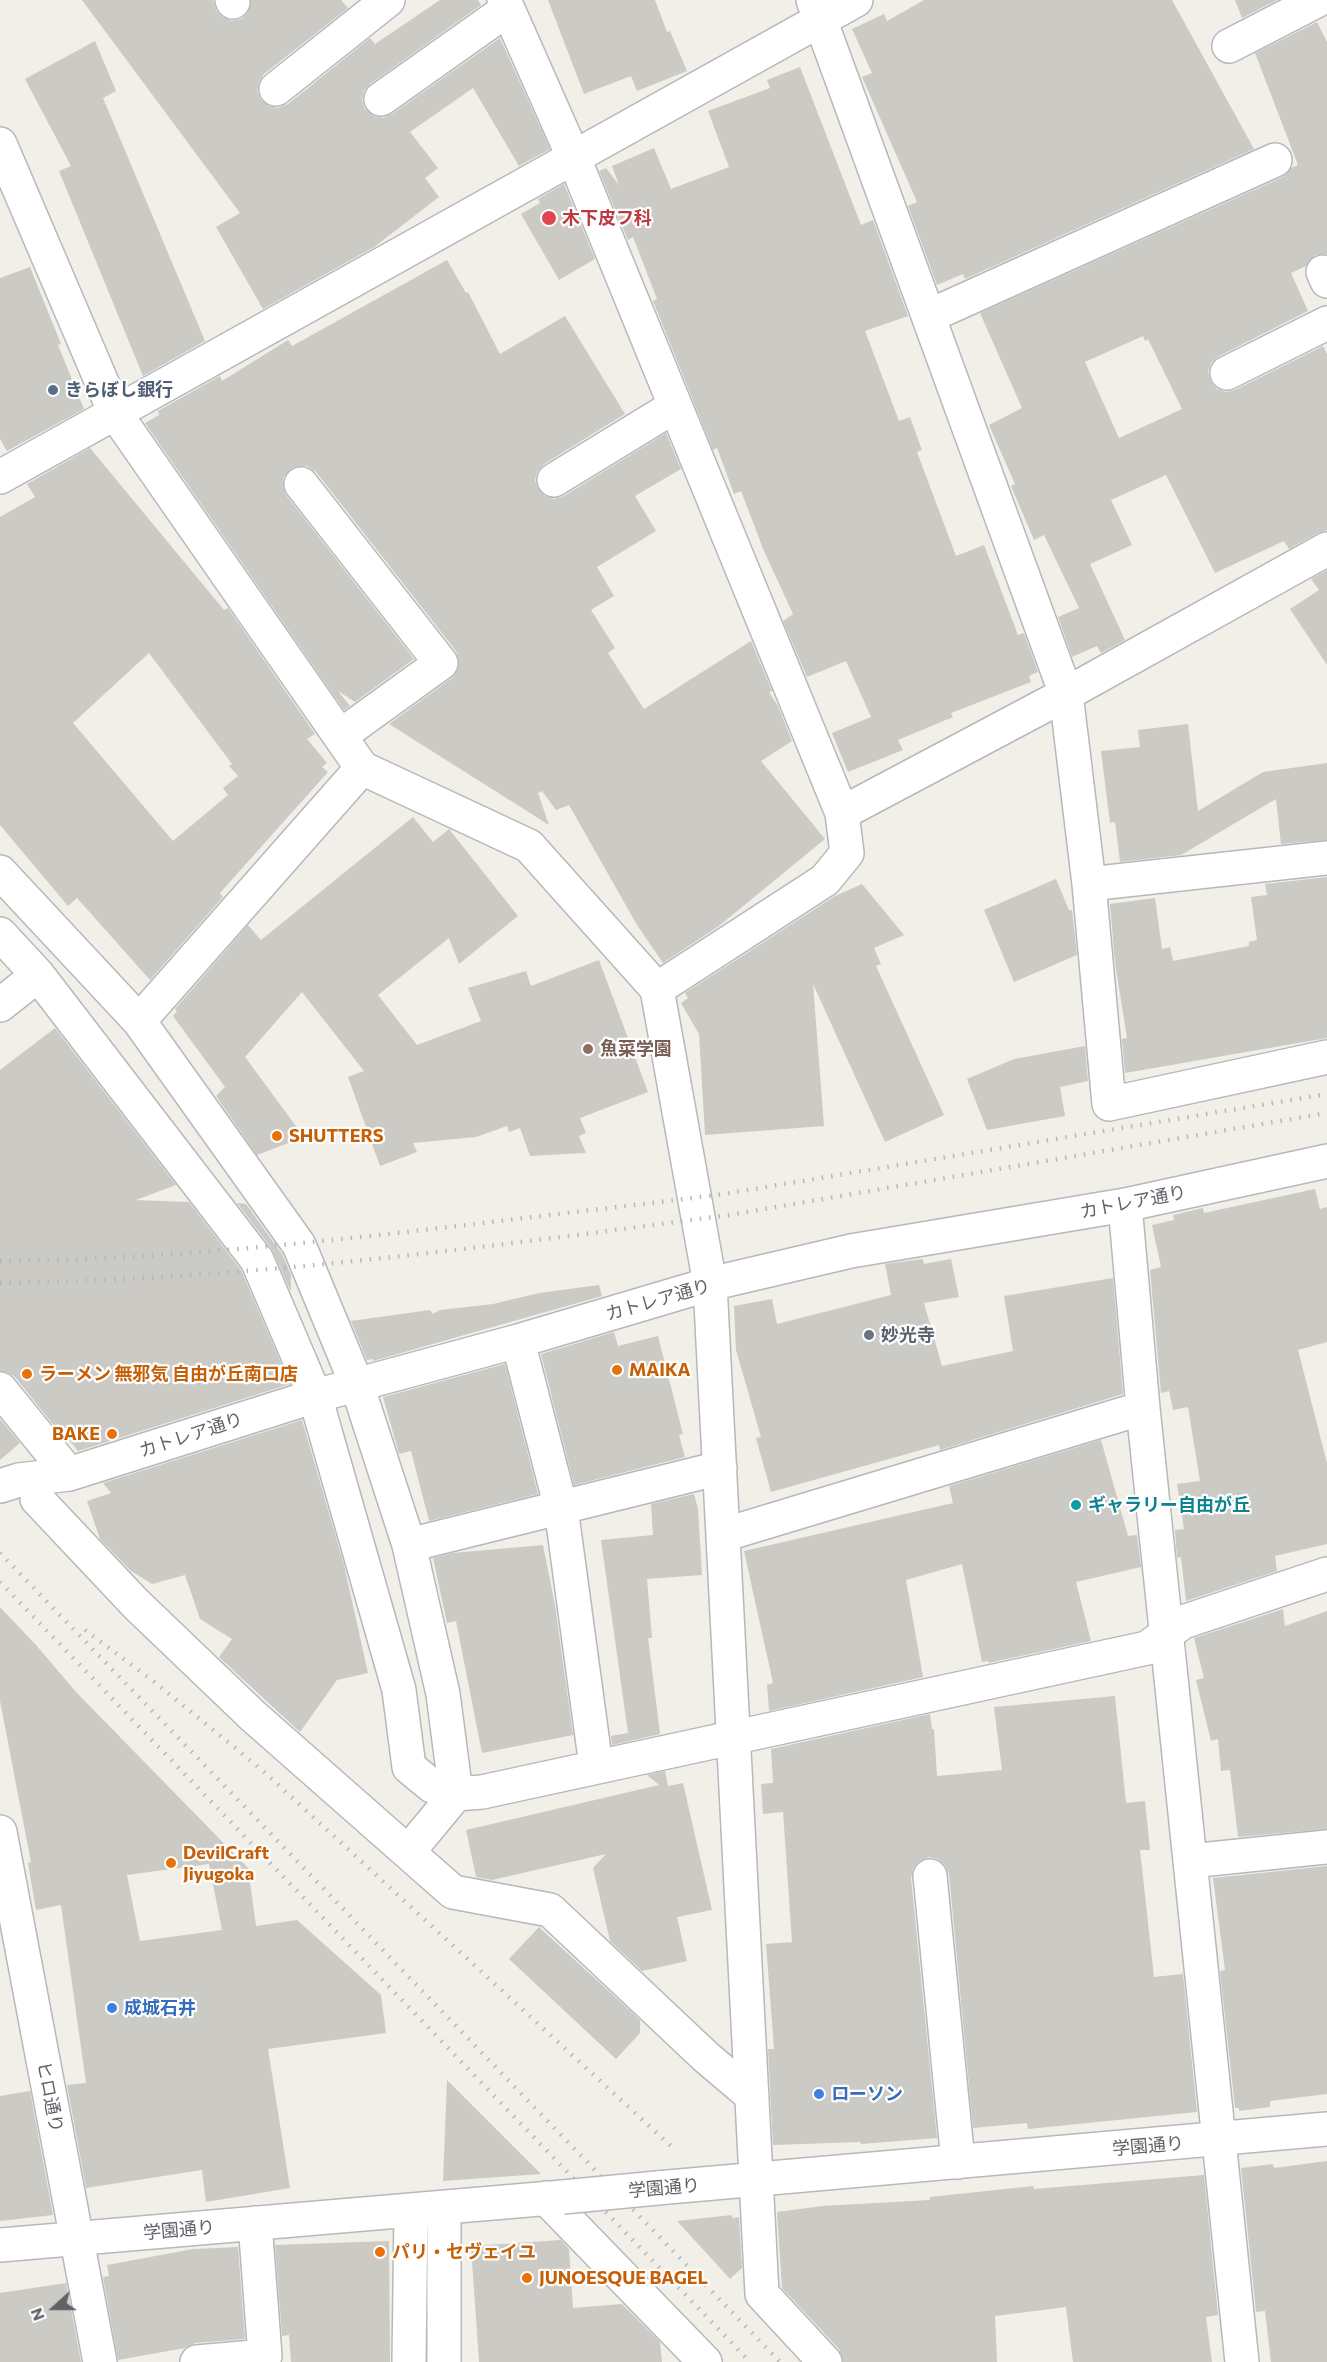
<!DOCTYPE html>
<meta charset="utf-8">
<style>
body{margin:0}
#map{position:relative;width:1327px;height:2362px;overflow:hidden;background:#f1efe8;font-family:Commissioner,sans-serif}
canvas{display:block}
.north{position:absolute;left:24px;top:2278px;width:60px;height:60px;-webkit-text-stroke:4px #fff;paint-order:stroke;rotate:249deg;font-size:16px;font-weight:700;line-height:24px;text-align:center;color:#5f6368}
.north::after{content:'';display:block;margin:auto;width:21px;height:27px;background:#5f6368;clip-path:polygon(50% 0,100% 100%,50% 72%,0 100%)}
</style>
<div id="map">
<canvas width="1327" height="2362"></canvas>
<div class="north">N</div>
</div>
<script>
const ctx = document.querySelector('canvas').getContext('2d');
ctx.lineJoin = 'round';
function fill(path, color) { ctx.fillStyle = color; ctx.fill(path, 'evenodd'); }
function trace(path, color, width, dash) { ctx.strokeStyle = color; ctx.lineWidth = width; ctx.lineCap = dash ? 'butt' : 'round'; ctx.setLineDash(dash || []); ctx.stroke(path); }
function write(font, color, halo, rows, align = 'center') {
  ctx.font = font + ' Commissioner,"Noto Sans JP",sans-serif'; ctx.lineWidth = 4.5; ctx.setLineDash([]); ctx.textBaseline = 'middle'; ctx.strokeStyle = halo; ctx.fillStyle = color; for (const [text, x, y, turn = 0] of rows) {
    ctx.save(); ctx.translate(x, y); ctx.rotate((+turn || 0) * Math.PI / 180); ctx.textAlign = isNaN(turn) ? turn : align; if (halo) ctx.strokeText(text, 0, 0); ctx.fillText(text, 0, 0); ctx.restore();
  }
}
const building = new Path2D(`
 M82,0H213L216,10L222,17L232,21L241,19L248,13L251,0H341L348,8L264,74L259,82L257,91L261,100L269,106L278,108L288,104L370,38L375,44L440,0H478L481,5L370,84L364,91L362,100L365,109L374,116L383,118L392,114L500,38L550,149L519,166L473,88L410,132L438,168L425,178L439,197L374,247L263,309L216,227L240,213Z
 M548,0H655L667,32L670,31L687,71L637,91L631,76L584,94Z
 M924,0H1172L1254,149L965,279L963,274L937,285L908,206L917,202L862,77L872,73L852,29L884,14L887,21Z
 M1235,0H1277L1242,18Z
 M1317,22L1327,42V254L1315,255L1306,266L1291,273L1308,311L1219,356L1211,363L1208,372L1211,382L1217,389L1226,392L1235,390L1323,346L1327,354V530L1318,533L1289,549L1284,541L1215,573L1166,475L1111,500L1132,545L1090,564L1125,640L1101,653L1097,646L1072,657L1058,617L1079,608L1044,535L1034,540L1011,486L1015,484L989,425L1022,408L980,313L1283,177L1291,168L1298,165L1255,53ZM1143,336L1145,341L1148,339L1182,409L1119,438L1085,362Z
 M95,41L116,91L103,98L205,341L143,376L59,171L71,166L25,79Z
 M800,67L861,225L873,220L908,316L865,331L899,421L910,417L922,450L917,452L956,556L984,545L1018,635L1024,633L1038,672L1029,676L1031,682L951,713L953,717L898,740L903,750L848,772L832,733L871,717L846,661L807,677L783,621L793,614L764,551L741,491L734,494L717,448L713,450L653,301L657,299L633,237L628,240L599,171L606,168L619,185L612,166L654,148L671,189L729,167L708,111L770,88L767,80Z
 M564,184L595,259L559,280L521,214L540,203L538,199Z
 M447,260L466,293L468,292L500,354L565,316L625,414L544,464L537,472L535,480L538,489L545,496L554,499L564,496L666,433L681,469L635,496L656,531L597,567L614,596L591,610L615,648L608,653L644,709L751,641L772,691L769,692L778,706L792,741L761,761L825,839L719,926L663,963L637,925L569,805L556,810L542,791L538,793L549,825L389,724L452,678L458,670L459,660L456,651L316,472L307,466H298L290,469L283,478V487L286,495L414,659L355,702L338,691L350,706L344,710L145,423L159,415L158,411L220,376L222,381L288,340L292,346Z
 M30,267L61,344L58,345L84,409L7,451L0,439V278Z
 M90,448L224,610L228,608L315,734L307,739L327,763L322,767L328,772L220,893L223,897L150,980L77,898L68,906L0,825V517L35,497L27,484ZM149,653L232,764L229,766L238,776L223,788L228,795L173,841L73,723Z
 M1327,570V665L1290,609L1319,590L1311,579Z
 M1188,724L1198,811L1263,772L1327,763V840L1281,844L1276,799L1181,855L1120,862L1115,822L1110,823L1101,751L1140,747L1138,730Z
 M413,817L433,842L449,829L518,916L459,964L449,938L378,995L417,1045L481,1021L468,988L526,971L531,986L599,960L648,1092L580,1118L586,1133L579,1136L586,1153L530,1156L520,1128L509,1132L507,1126L476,1137L413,1143L417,1152L380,1166L348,1077L364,1071L302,992L245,1057L304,1137L257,1155L216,1096L225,1087L173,1016L177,1011L175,1009L248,925L261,940Z
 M1327,877V1038L1125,1073L1122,1039L1127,1038L1115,963L1110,904L1155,898L1162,949L1170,947L1173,961L1249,946V942L1257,940L1251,897L1267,895L1265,884Z
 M1056,879L1069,910H1072L1077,955L1014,982L984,910Z
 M862,884L904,935L874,948L881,964L876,966L944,1115L885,1142L813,984L824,1126L705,1135L699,1034L681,1003L688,998L685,993L835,896Z
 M55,1028L176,1185L136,1200L189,1202L241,1270L290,1384L78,1451L57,1425L55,1427L15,1377L7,1372L0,1371V1070Z
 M1085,1046L1088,1081L1060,1087L1065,1116L987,1130L967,1079L1014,1059Z
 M1315,1189L1320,1209L1327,1207V1342L1298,1350L1327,1463V1544L1275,1556L1277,1571L1186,1601L1181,1557L1177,1558L1175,1530L1184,1529L1177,1484L1200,1481L1188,1407L1173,1410L1169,1391L1161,1393L1150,1270L1161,1267L1152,1225L1174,1220L1173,1215L1203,1208L1204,1213Z
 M237,1203L246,1204L282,1254L291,1275V1292L272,1249Z
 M923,1259L924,1264L951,1259L959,1297L924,1303L942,1366L1013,1351L1004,1296L1113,1278L1123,1394L940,1450L939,1445L771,1492L756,1438L761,1437L736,1350L734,1306L772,1299L777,1324L891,1295L885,1264Z
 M599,1285L602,1296L373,1361V1359L367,1360L351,1321L430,1310L433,1314L440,1310L493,1304L539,1293Z
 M614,1332L618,1346L658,1336L683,1434L679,1435L685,1457L574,1485L541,1354Z
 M505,1364L538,1494L429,1521L411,1451L399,1454L383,1397Z
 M0,1419L20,1443L0,1460Z
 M302,1420L344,1565L368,1673L337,1680L300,1732L219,1657L232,1639L200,1619L185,1575L152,1584L131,1571L100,1539L87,1501L111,1493L103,1483Z
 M1101,1440L1128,1536L1137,1535L1141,1567L1076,1582L1091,1641L988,1663V1661L982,1662L962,1564L906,1580L923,1677L769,1711L767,1685L773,1683L744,1551L953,1503L949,1486Z
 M694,1494L698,1509L702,1575L647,1579L652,1638H648L660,1734L612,1745L611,1736L628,1733L601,1540L653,1535L651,1504Z
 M543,1545L555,1605L573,1735L482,1753L456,1621L447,1623L433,1558L453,1553Z
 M0,1607L36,1645L76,1692L248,1868L256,1926L297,1920L381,1995L386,2033L268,2049L290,2188L206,2202L202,2170L86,2188L67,2085L86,2083L61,1905L36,1910L28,1863L31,1862L0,1701ZM209,1864L222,1930L140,1941L127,1875Z
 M1283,1609L1285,1626L1327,1611V1829L1238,1837L1230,1770L1221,1771L1218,1739L1211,1741L1196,1680L1204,1678L1194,1638Z
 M1115,1696L1126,1803L1145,1801L1150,1850H1140L1154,1977L1183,1974L1197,2112L1028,2129L1027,2123L973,2128L949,1874L945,1865L938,1859L929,1857L919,1861L913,1869L911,1878L937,2138L861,2144L860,2142L773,2145L768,2049H774L766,1944L792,1942L783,1812L763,1814L761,1784L773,1783L771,1749L930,1714L932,1729H934L937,1776L1002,1770L994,1707Z
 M665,1771L668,1786L683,1783L712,1910L677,1917L687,1961L642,1971L610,1941L593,1868L606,1854L492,1880L476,1877L466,1830L659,1785L647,1775Z
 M1327,1866V2094L1270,2101V2107L1239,2111V2108H1235L1220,1971L1225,1970L1213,1878Z
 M539,1927L640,2020V2033L616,2059L509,1959Z
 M447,2080L541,2174L443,2181Z
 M30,2091L53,2215L0,2221V2096Z
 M1327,2161V2362H1271L1265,2311L1256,2312L1241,2168L1273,2164L1274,2168Z
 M1204,2175L1218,2315L1206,2317L1212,2362H1073L1066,2307L995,2316L997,2362H843L839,2349L782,2288L777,2212L822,2206L930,2200V2197L1033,2186L1034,2189Z
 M732,2215V2218L739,2217L742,2268L730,2279L677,2221Z
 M561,2240L569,2249L573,2308L622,2304L660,2342L662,2362H479L471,2246Z
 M389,2241L390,2362H291L289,2335L282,2336L275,2245Z
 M238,2247L245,2339L195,2343L185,2348L118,2360L103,2277L109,2276L107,2265L193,2249Z
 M66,2283L81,2362H0V2293Z`);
const minor = new Path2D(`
 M232,0L233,2
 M504,0L573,156L842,813L847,853L825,880L657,989
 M813,0L1066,694L1089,884L1109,1104L1327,1057
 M1229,46L1318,0
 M276,89L388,0
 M381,99L508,9
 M0,144L115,413L362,768L529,846L657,989L710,1284L762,2294L825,2362
 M1323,272L1327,281
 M929,316L1275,160
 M1227,373L1327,323
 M0,477L856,0
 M554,480L675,406
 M301,484L441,663L340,736
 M842,813L1066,694L1327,549
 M0,872L139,1021L299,1245L357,1385L409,1545L443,1694L456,1794L432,1786L409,1767L399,1690L315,1396L257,1260L38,975L0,934
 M1089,884L1327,858
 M0,1005L38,975
 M139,1021L362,768
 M1125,1205L1143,1408L1242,2362
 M518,1341L561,1508L596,1766
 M0,1389L69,1474
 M0,1486L19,1480L69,1474L315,1396L518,1341L710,1284L851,1251L1125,1205L1327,1161
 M37,1499L136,1604L253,1716L453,1892L550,1910L706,2057L752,2096
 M723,1535L1143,1408
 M409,1545L720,1468
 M0,1832L100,2362
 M408,1852L456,1794L482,1792L1147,1648L1183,1622L1327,1574
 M1190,1861L1327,1847
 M930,1876L958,2162
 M657,2188L1327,2129
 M546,2198L705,2362
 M0,2245L563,2197
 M197,2362L265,2356L255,2223
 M409,2362L411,2211
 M444,2362V2208`);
const rail = new Path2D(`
 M0,1261C221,1259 441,1227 660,1202L724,1194L1327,1094
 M0,1283C244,1280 487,1247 729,1215L1327,1113
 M0,1553L780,2362
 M0,1582L750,2362
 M85,1630L157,1684L262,1770L672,2147`);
const minorBridge = new Path2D(`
 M563,2197L657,2188`);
const markers = [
 [549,218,8,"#e0444e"],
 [53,390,6,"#5c6f8a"],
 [588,1049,6,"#8d6e63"],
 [277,1136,6,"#e8710a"],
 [869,1335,6,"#6b7280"],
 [617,1370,6,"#e8710a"],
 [27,1374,6,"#e8710a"],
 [112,1434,6,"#e8710a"],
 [1076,1505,6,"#0f9aa8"],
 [171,1863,6,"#e8710a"],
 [112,2008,6,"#3f7fe0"],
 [819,2094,6,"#3f7fe0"],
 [380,2252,6,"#e8710a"],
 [527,2278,6,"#e8710a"]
];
const healthNames = [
 ["木下皮フ科",562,218]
];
const serviceNames = [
 ["きらぼし銀行",65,390]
];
const educationNames = [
 ["魚菜学園",600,1049]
];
const foodNames = [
 ["SHUTTERS",289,1136],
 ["MAIKA",629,1370],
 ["ラーメン 無邪気 自由が丘南口店",39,1374],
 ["BAKE",100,1434,"right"],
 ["DevilCraft",183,1853],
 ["Jiyugoka",183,1874],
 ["パリ・セヴェイユ",392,2252],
 ["JUNOESQUE BAGEL",539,2278]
];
const streetNames = [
 ["カトレア通り",1133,1202,-11],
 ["カトレア通り",658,1300,-16],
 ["カトレア通り",191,1435,-18],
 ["ヒロ通り",50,2097,79],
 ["学園通り",1148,2146,-5],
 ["学園通り",664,2188,-5],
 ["学園通り",179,2230,-5]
];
const worshipNames = [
 ["妙光寺",881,1335]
];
const cultureNames = [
 ["ギャラリー自由が丘",1088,1505]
];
const shopNames = [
 ["成城石井",124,2008],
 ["ローソン",831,2094]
];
fill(building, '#cccac5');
trace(minor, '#b5b8bc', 36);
trace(minor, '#fff', 33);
trace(rail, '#b6b7b8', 4.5, [1.5, 8]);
trace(minorBridge, '#b5b8bc', 36, []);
trace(minorBridge, '#fff', 33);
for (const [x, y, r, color] of markers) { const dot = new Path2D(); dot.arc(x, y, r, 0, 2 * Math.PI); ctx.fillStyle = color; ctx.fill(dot); trace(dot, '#fff', 2); }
write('bold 18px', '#be3a42', '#fff', healthNames, 'left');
write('bold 18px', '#4e5e75', '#fff', serviceNames, 'left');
write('bold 18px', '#785e54', '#fff', educationNames, 'left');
write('bold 18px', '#c56008', '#fff', foodNames, 'left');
write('18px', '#5f6368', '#fff', streetNames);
write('bold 18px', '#5b616d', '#fff', worshipNames, 'left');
write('bold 18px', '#0d838f', '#fff', cultureNames, 'left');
write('bold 18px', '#366cbe', '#fff', shopNames, 'left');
</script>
